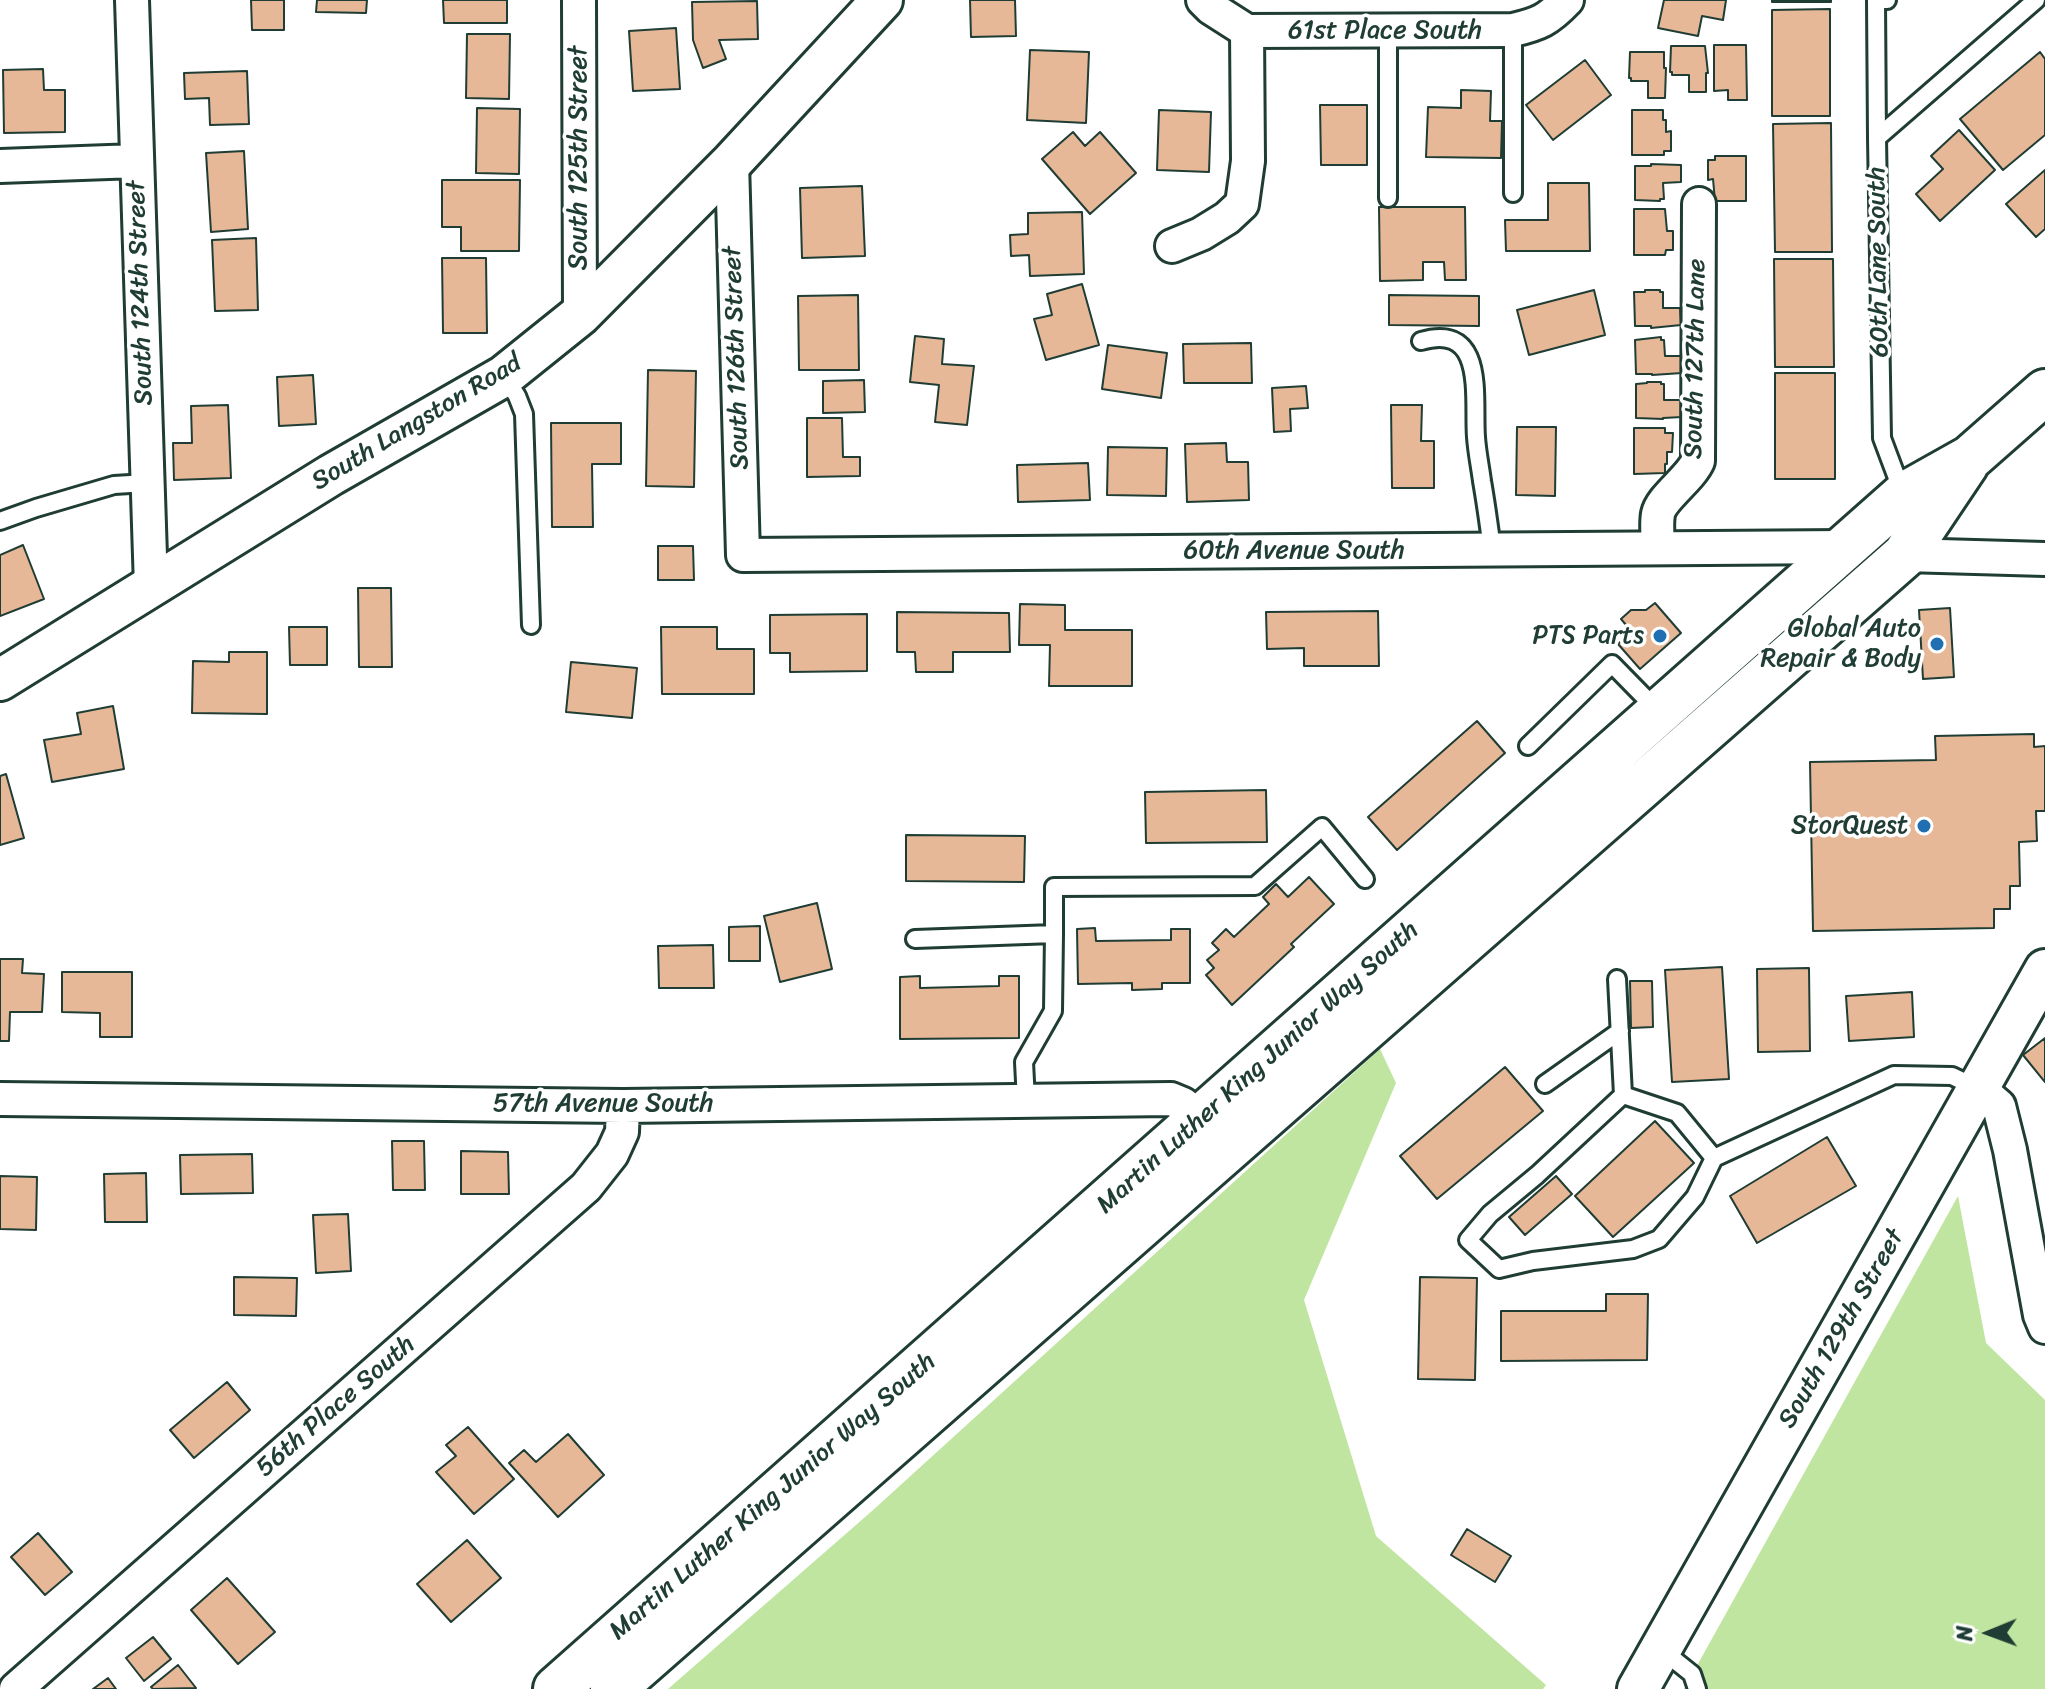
<!DOCTYPE html>
<style>
body{margin:0}
#map{position:relative;width:2045px;height:1689px;overflow:hidden;background:#fff;font-family:Sriracha,sans-serif}
canvas{display:block}
.north{position:absolute;left:1949px;top:1593px;width:80px;height:80px;-webkit-text-stroke:6px #fff;paint-order:stroke;rotate:269deg;font-size:22px;font-weight:700;line-height:32px;text-align:center;color:#1f3d34}
.north::after{content:'';display:block;margin:auto;width:28px;height:36px;background:#1f3d34;clip-path:polygon(50% 0,100% 100%,50% 72%,0 100%)}
</style>
<div id="map">
<canvas width="2045" height="1689"></canvas>
<div class="north">N</div>
</div>
<script>
const ctx = document.querySelector('canvas').getContext('2d');
ctx.lineJoin = 'round';
function fill(path, color) { ctx.fillStyle = color; ctx.fill(path, 'evenodd'); }
function trace(path, color, width, dash) { ctx.strokeStyle = color; ctx.lineWidth = width; ctx.lineCap = dash ? 'butt' : 'round'; ctx.setLineDash(dash || []); ctx.stroke(path); }
function write(font, color, halo, rows, align = 'center') {
  ctx.font = font + ' Sriracha,sans-serif'; ctx.lineWidth = 7; ctx.setLineDash([]); ctx.textBaseline = 'middle'; ctx.strokeStyle = halo; ctx.fillStyle = color; for (const [text, x, y, turn = 0] of rows) {
    ctx.save(); ctx.translate(x, y); ctx.rotate((+turn || 0) * Math.PI / 180); ctx.textAlign = isNaN(turn) ? turn : align; if (halo) ctx.strokeText(text, 0, 0); ctx.fillText(text, 0, 0); ctx.restore();
  }
}
const green = new Path2D(`
 M1380,1049L1396,1083L1304,1300L1376,1536L1546,1685L1543,1689H668L872,1511Z
 M1958,1196L1986,1343L2045,1400V1689H1684Z`);
const building = new Path2D(`
 M251,0H284V30H252Z
 M317,0H367L366,13L316,12Z
 M443,0H507V23H444Z
 M970,0H1015L1016,36L971,37Z
 M1664,0H1726L1723,20L1702,16L1698,36L1658,28Z
 M1772,0H1831V2H1772Z
 M757,1L758,39L719,40L726,59L703,68L693,40L692,2Z
 M1830,9V116H1772V10Z
 M676,28L680,89L633,91L629,31Z
 M467,34H510L509,99L466,98Z
 M1714,45H1746L1747,100H1728V90L1714,91Z
 M1671,46H1705L1708,73H1706V92H1689V75H1672V72H1670Z
 M1030,50L1089,52L1086,123L1027,120Z
 M1630,52H1664V68H1666L1665,98H1648V81H1631V78H1629Z
 M2040,52L2045,59V135L2003,170L1960,119Z
 M1585,60L1611,95L1553,140L1526,105Z
 M43,69L44,90H65V132L4,133L3,70Z
 M247,71L249,124L210,125L209,98L185,99L184,73Z
 M1461,90L1491,91L1490,121H1502L1501,158L1426,157L1428,107L1461,108Z
 M1320,105H1367V165H1321Z
 M477,108L520,109L519,174L476,173Z
 M1159,110L1211,112L1209,172L1157,170Z
 M1632,110H1663V120H1666V132L1671,131V151H1664V155H1632Z
 M1831,123L1832,252H1775L1773,124Z
 M1959,130L1995,170L1940,221L1916,194L1943,169L1931,156Z
 M1073,132L1085,146L1100,132L1136,173L1090,214L1042,159Z
 M244,151L248,229L211,232L206,153Z
 M1715,156H1746V201H1715L1713,179L1708,180V160H1715Z
 M1651,164L1681,165V182L1663,183L1664,199H1660V201L1635,200V166H1651Z
 M2045,170V229L2036,237L2006,204Z
 M442,180H520L519,251H461V227H442Z
 M1548,183H1589L1590,251H1506L1505,220H1548Z
 M862,186L865,256L802,258L800,188Z
 M1379,207H1465L1466,280H1445L1444,262H1423V280L1380,281Z
 M1634,209H1665L1667,231H1673V250H1666L1665,255H1634Z
 M1082,212L1084,274L1030,276L1029,255L1011,256L1010,235L1028,234V213Z
 M256,238L258,310L215,311L212,240Z
 M442,258H486L487,333H443Z
 M1774,259H1833L1834,367H1775Z
 M1082,284L1099,345L1046,360L1034,319L1052,315L1047,294Z
 M1594,290L1605,335L1529,355L1517,310Z
 M1645,290H1660V292H1663V308H1680L1681,325L1651,328V326H1635L1634,292H1645Z
 M858,295L859,370H799L798,296Z
 M1389,295L1479,296V326L1389,325Z
 M915,336L944,339L942,364L974,366L967,425L935,422L939,385L910,382Z
 M1661,337V340H1664L1665,356H1682V373L1652,375V374H1636L1635,340Z
 M1251,343L1252,383H1184L1183,344Z
 M1108,345L1167,353L1161,398L1102,389Z
 M648,370L696,371L694,487L646,486Z
 M1775,373H1835V479H1775Z
 M313,375L316,424L279,426L277,377Z
 M864,380L865,412L823,413V381Z
 M1647,382H1661V384H1664V400H1682V417L1663,418V419L1636,418V384L1647,383Z
 M1306,386L1308,408L1290,409L1291,431L1274,432L1272,388Z
 M228,405L231,478L174,480L173,443H192L191,406Z
 M1391,405H1422L1421,441H1434V488H1392Z
 M807,418H842L843,457H860V476L807,477Z
 M551,423H621V464H592L593,527H552Z
 M1517,427H1556L1555,496L1516,495Z
 M1634,428H1665V433H1673L1672,452H1667V464H1665V473L1634,474Z
 M1226,443L1227,462H1248L1249,500L1187,502L1185,444Z
 M1108,447L1167,448L1166,496L1107,495Z
 M1088,463L1090,500L1018,502L1017,465Z
 M23,545L44,599L0,616V555Z
 M658,546H693L694,580H658Z
 M358,588H391L392,667H359Z
 M1655,603L1681,633L1640,669L1618,644L1632,632L1621,619L1631,610H1646Z
 M1020,604L1065,605V630H1132V686H1049L1050,645H1019Z
 M1950,608L1954,677L1923,679L1919,610Z
 M1378,611L1379,666H1304V648L1267,649L1266,612Z
 M897,612L1009,613L1010,652H953V672H916L915,652H897Z
 M867,614V671L790,672V653H770V615Z
 M289,627H327V665H290Z
 M661,627H717V649H754V694H662Z
 M229,652H267V714L192,713L193,661L229,662Z
 M571,662L637,668L632,718L566,712Z
 M113,706L124,769L52,782L44,740L81,734L77,713Z
 M1477,721L1505,753L1397,850L1368,817Z
 M2034,734V747L2045,746V811H2036L2037,841L2019,842L2020,886H2010V909H1994V928L1813,931L1810,762L1936,760L1935,736Z
 M6,774L24,838L0,845V776Z
 M1266,790L1267,842L1146,843L1145,792Z
 M906,835L1025,836L1024,882L906,881Z
 M1309,877L1334,904L1291,944L1294,947L1232,1005L1206,975L1214,968L1207,960L1219,950L1212,943L1226,929L1234,937L1269,904L1263,897L1276,884L1288,897Z
 M817,903L832,969L780,982L764,916Z
 M760,926V961H729V927Z
 M1095,928L1096,941L1171,940V929H1190V983H1162V989L1132,990V983L1078,984L1077,929Z
 M713,945L714,988H659L658,946Z
 M0,959H23L22,973L44,974L42,1012H10L9,1041H0Z
 M1722,967L1729,1079L1672,1082L1665,970Z
 M1809,968L1810,1051L1758,1052L1757,969Z
 M62,972H132V1037H100V1013L62,1012Z
 M920,976V988L999,986V976H1019V1038L900,1039V977Z
 M1630,981H1652L1653,1027L1631,1028Z
 M1912,992L1914,1037L1849,1041L1846,996Z
 M2045,1038V1082L2023,1055Z
 M1505,1067L1543,1111L1437,1199L1400,1156Z
 M1655,1121L1694,1163L1613,1237L1575,1196Z
 M1827,1137L1856,1186L1757,1243L1730,1196Z
 M392,1141H424L425,1190H393Z
 M461,1151L508,1152L509,1194H461Z
 M252,1154L253,1193L181,1194L180,1155Z
 M146,1173L147,1222H105L104,1174Z
 M0,1176L37,1177L36,1230L0,1229Z
 M1556,1176L1572,1194L1525,1235L1509,1217Z
 M348,1214L351,1271L316,1273L313,1215Z
 M234,1277L297,1278L296,1316L234,1315Z
 M1420,1277L1477,1278L1475,1380L1418,1379Z
 M1606,1294H1648L1647,1360L1501,1361V1311H1606Z
 M227,1382L250,1410L194,1458L170,1430Z
 M468,1427L514,1479L474,1514L436,1472L456,1456L446,1445Z
 M568,1434L604,1475L558,1517L509,1463L524,1450L536,1462Z
 M1467,1529L1511,1556L1495,1582L1451,1555Z
 M38,1533L72,1572L45,1595L11,1557Z
 M467,1540L501,1578L451,1622L417,1584Z
 M227,1578L275,1632L238,1664L191,1610Z
 M153,1637L171,1659L144,1681L126,1658Z
 M178,1665L196,1688L153,1689L151,1687Z
 M108,1678L116,1689H93Z`);
const service = new Path2D(`
 M1388,31V198
 M1877,138L1876,0H1887
 M1513,193V30
 M1421,341C1487,322 1473,399 1476,437C1477,452 1480,466 1482,481C1486,504 1489,526 1492,549
 M505,377L517,396L524,414L531,625
 M1903,494L1882,438L1877,138L2036,0
 M0,521L36,508L114,485L147,483
 M1528,746L1612,664L1658,711
 M1054,934V887L1255,886L1322,827L1365,879
 M915,939L1054,934L1053,1011L1024,1062L1026,1101
 M1617,979L1623,1095
 M1545,1084L1620,1031
 M1714,1158L1695,1197L1659,1239L1633,1249L1533,1261L1499,1269L1468,1240L1490,1214L1537,1175L1623,1095L1677,1113L1714,1158L1894,1075L1952,1076L1977,1088
 M1662,1650L1692,1674L1697,1689`);
const minor = new Path2D(`
 M132,0L151,587
 M579,0L580,315
 M1203,0L1211,8L1247,31L1513,30C1539,24 1548,20 1567,0
 M732,162L743,555L1845,547
 M0,166L136,161
 M1172,246L1201,234L1227,218L1242,204L1248,161L1247,31
 M1658,548C1658,538 1656,525 1658,514C1661,498 1690,479 1698,461L1699,204
 M1905,555L2045,559
 M1978,1088L1999,1106L2010,1150L2040,1315L2045,1327
 M0,1099L623,1106L1171,1099L1183,1104L1200,1119
 M16,1689L586,1187L612,1154L622,1132L623,1106`);
const tertiary = new Path2D(`
 M0,680L331,475L504,376L580,315L732,162L882,0
 M1638,1689L2045,970`);
const secondary = new Path2D(`
 M556,1689L1904,495L1970,458L2045,392
 M613,1689L1905,555L1966,464`);
const markers = [
 [1660,636,8,"#1f6fb2"],
 [1937,644,8,"#1f6fb2"],
 [1924,826,8,"#1f6fb2"]
];
const streetNames = [
 ["61st Place South",1385,31],
 ["South 125th Street",579,158,-90],
 ["60th Lane South",1879,262,-91],
 ["South 124th Street",141,293,-92],
 ["South 126th Street",737,358,-92],
 ["South 127th Lane",1696,359,-89],
 ["South Langston Road",417,423,-31],
 ["60th Avenue South",1294,551],
 ["Martin Luther King Junior Way South",1258,1068,-42],
 ["57th Avenue South",603,1104],
 ["South 129th Street",1842,1329,-60],
 ["56th Place South",336,1407,-41],
 ["Martin Luther King Junior Way South",773,1497,-41]
];
const poiNames = [
 ["Global Auto",1921,629],
 ["Repair & Body",1921,659],
 ["PTS Parts",1644,636],
 ["StorQuest",1908,826]
];
fill(green, '#bfe5a0');
fill(building, '#e6b897');
trace(building, '#1f3d34', 2);
trace(service, '#1f3d34', 22);
trace(minor, '#1f3d34', 38);
trace(tertiary, '#1f3d34', 46);
trace(secondary, '#1f3d34', 50);
trace(service, '#fff', 16);
trace(minor, '#fff', 32);
trace(tertiary, '#fff', 40);
trace(secondary, '#fff', 44);
for (const [x, y, r, color] of markers) { const dot = new Path2D(); dot.arc(x, y, r, 0, 2 * Math.PI); ctx.fillStyle = color; ctx.fill(dot); trace(dot, '#fff', 3); }
write('26px', '#1f3d34', '#fff', streetNames);
write('26px', '#1f3d34', '#fff', poiNames, 'right');
</script>
